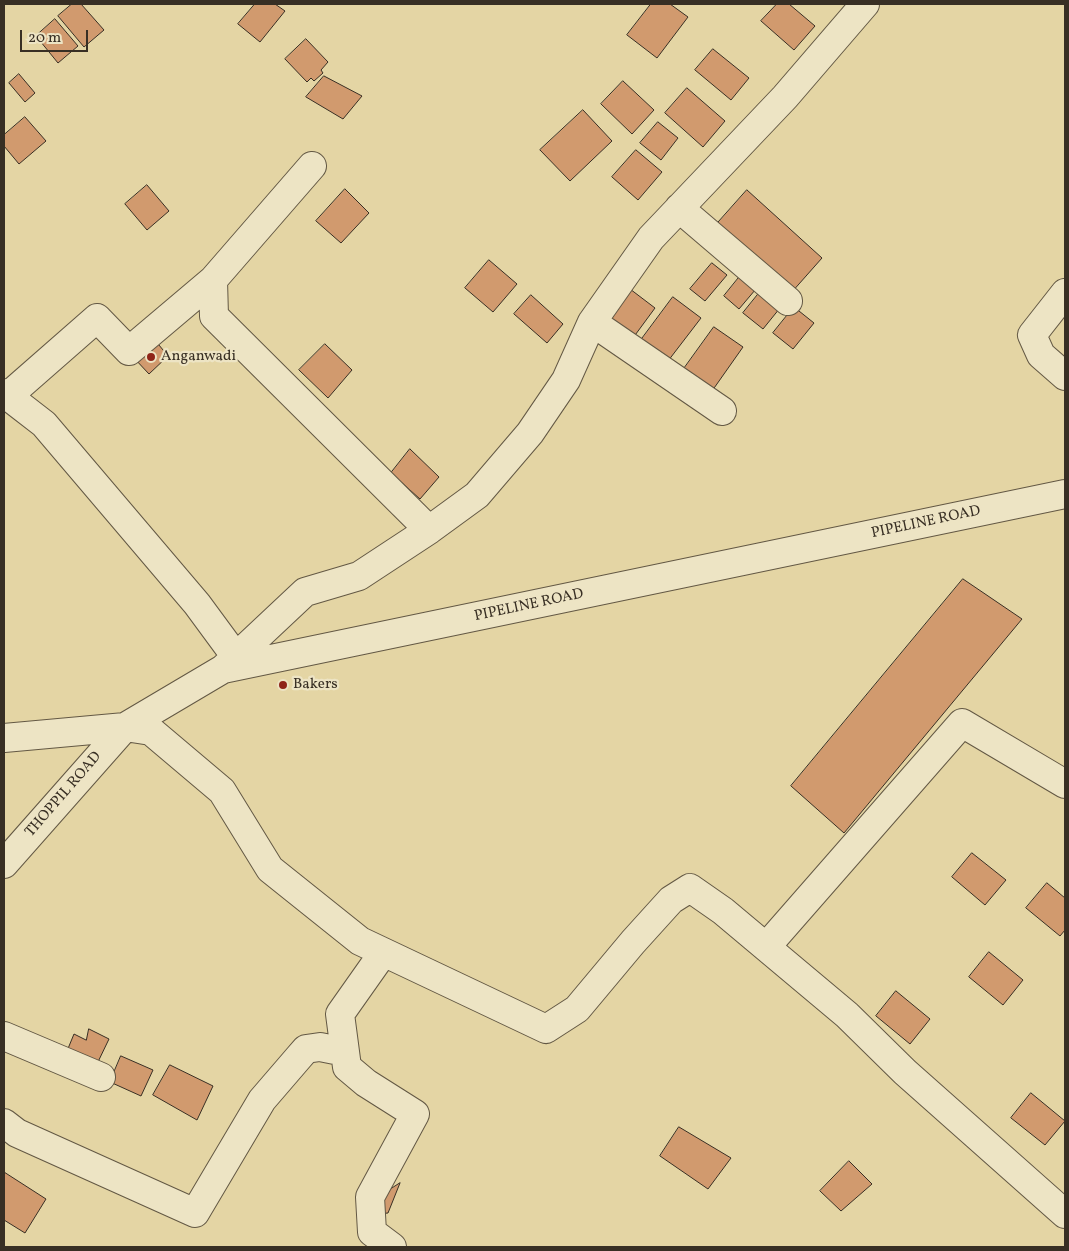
<!DOCTYPE html>
<style>
body{margin:0}
#map{position:relative;width:1069px;height:1251px;overflow:hidden;background:#e4d5a4;font-family:Vollkorn,serif}
canvas{display:block}
.frame{position:absolute;inset:0;border:5px solid #382f24;pointer-events:none}
.scale{position:absolute;left:20px;top:30px;width:68px;height:22px;box-sizing:border-box;border:2px solid #382f24;border-top:0;padding-left:6px;font-size:15px;line-height:18px;white-space:nowrap;color:#382f24;-webkit-text-stroke:4px #ede4c4;paint-order:stroke}
</style>
<div id="map">
<canvas width="1069" height="1251"></canvas>
<div class="frame"></div>
<div class="scale">20 m</div>
</div>
<script>
const ctx = document.querySelector('canvas').getContext('2d');
ctx.lineJoin = 'round';
function fill(path, color) { ctx.fillStyle = color; ctx.fill(path, 'evenodd'); }
function trace(path, color, width, dash) { ctx.strokeStyle = color; ctx.lineWidth = width; ctx.lineCap = dash ? 'butt' : 'round'; ctx.setLineDash(dash || []); ctx.stroke(path); }
function write(font, color, halo, rows, align = 'center') {
  ctx.font = font + ' Vollkorn,serif'; ctx.lineWidth = 4.5; ctx.setLineDash([]); ctx.textBaseline = 'middle'; ctx.strokeStyle = halo; ctx.fillStyle = color; for (const [text, x, y, turn = 0] of rows) {
    ctx.save(); ctx.translate(x, y); ctx.rotate((+turn || 0) * Math.PI / 180); ctx.textAlign = isNaN(turn) ? turn : align; if (halo) ctx.strokeText(text, 0, 0); ctx.fillText(text, 0, 0); ctx.restore();
  }
}
const building = new Path2D(`
 M72,4H81L104,30L84,47L58,16Z
 M255,4H275L285,11L260,42L238,24Z
 M651,4H670L688,17L657,58L627,35Z
 M777,4H789L815,26L794,50L761,21Z
 M55,19L78,46L58,63L36,36Z
 M306,39L328,62L321,70L323,73L314,81L311,78L307,82L285,59Z
 M713,49L749,78L731,100L695,70Z
 M19,74L35,93L25,102L9,83Z
 M324,76L362,96L343,119L306,97Z
 M623,81L654,110L632,134L601,104Z
 M687,88L725,121L703,147L665,113Z
 M583,110L612,141L570,181L540,150Z
 M25,117L46,141L19,164L4,146V135Z
 M658,122L678,138L661,160L640,143Z
 M636,150L662,172L638,200L612,177Z
 M147,185L169,211L147,230L125,204Z
 M345,189L369,213L341,243L316,221Z
 M747,190L822,258L791,293L715,226Z
 M489,260L517,284L493,312L465,288Z
 M712,263L727,275L705,301L690,289Z
 M745,270L761,283L739,309L724,296Z
 M764,287L784,303L763,329L743,313Z
 M630,289L655,308L630,342L604,323Z
 M531,295L563,324L547,343L514,314Z
 M673,297L701,318L668,361L641,340Z
 M794,307L814,323L793,349L773,333Z
 M714,327L743,347L712,391L683,370Z
 M154,339L168,356L149,374L134,358Z
 M325,344L352,370L328,398L299,370Z
 M410,449L439,477L420,499L391,473Z
 M963,579L1022,619L844,833L791,786Z
 M972,853L1006,880L985,905L952,877Z
 M1047,883L1065,898V930L1060,936L1026,908Z
 M989,952L1023,980L1003,1005L969,977Z
 M896,991L930,1019L910,1044L876,1016Z
 M89,1029L109,1039L96,1066L67,1051L74,1034L86,1040Z
 M121,1056L153,1070L141,1096L110,1082Z
 M170,1065L213,1086L197,1120L153,1095Z
 M1031,1093L1065,1121L1045,1145L1011,1118Z
 M679,1127L731,1158L708,1189L660,1156Z
 M849,1161L872,1184L841,1211L820,1191Z
 M4,1172L46,1199L25,1233L4,1220Z
 M400,1183L388,1213L378,1214L380,1196Z`);
const minor = new Path2D(`
 M312,166L213,280L214,316L429,530
 M679,208L788,301
 M1065,293L1032,335L1041,355L1065,376
 M592,322L722,411
 M4,393L44,424L197,604L236,657
 M8,396L97,318L129,351L213,280
 M223,669L305,592L359,576L429,530L477,495L530,433L566,380L592,322L651,238L785,97L865,4
 M4,738L125,727L223,669L1065,494
 M4,864L125,727L151,731L222,791L270,869L360,941L546,1029L577,1009L633,942L671,900L690,888L723,911L847,1015L905,1072L1065,1214
 M766,947L962,723L1065,784
 M383,953L340,1014L347,1067L366,1083L415,1114L370,1197L372,1232L392,1247
 M4,1036L101,1077
 M4,1123L17,1133L195,1213L262,1100L299,1057L306,1049L320,1047L345,1052`);
const markers = [
 [151,357,5,"#8f2418"],
 [283,685,5,"#8f2418"]
];
const poiNames = [
 ["Anganwadi",161,357],
 ["Bakers",293,685]
];
const streetNames = [
 ["PIPELINE ROAD",926,523,-12],
 ["PIPELINE ROAD",529,606,-12],
 ["THOPPIL ROAD",64,795,-49]
];
fill(building, '#d19a6e');
trace(building, '#382f24', 1);
trace(minor, '#635844', 30);
trace(minor, '#ede4c4', 28);
for (const [x, y, r, color] of markers) { const dot = new Path2D(); dot.arc(x, y, r, 0, 2 * Math.PI); ctx.fillStyle = color; ctx.fill(dot); trace(dot, '#ede4c4', 2); }
write('15px', '#382f24', '#ede4c4', poiNames, 'left');
write('15px', '#382f24', '#ede4c4', streetNames);
</script>
